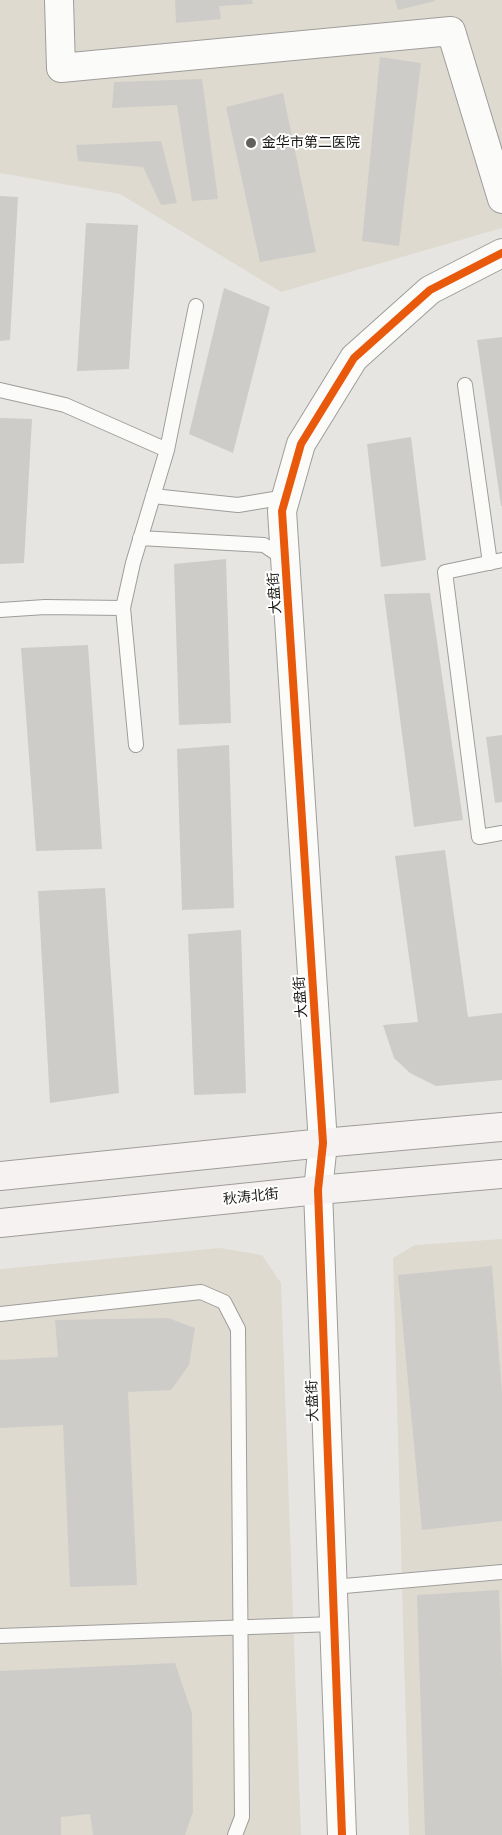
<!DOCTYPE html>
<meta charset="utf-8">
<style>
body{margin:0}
canvas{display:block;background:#e7e5e1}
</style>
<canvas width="502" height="1835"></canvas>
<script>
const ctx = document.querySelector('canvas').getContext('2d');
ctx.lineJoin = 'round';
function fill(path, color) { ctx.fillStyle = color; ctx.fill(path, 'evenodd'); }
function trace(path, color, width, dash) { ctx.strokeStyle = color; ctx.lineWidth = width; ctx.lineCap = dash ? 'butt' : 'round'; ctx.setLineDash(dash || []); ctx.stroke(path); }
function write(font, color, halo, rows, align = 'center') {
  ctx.font = font + ' Figtree,"Noto Sans SC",sans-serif'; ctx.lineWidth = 4; ctx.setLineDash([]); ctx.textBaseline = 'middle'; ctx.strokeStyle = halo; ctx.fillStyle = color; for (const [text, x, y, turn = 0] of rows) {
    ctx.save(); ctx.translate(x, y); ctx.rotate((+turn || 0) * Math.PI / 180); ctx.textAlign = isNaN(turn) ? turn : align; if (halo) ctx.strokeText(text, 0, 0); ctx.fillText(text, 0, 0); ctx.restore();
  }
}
const built = new Path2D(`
 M0,0H502V228L281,292L120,194L0,173Z
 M502,1239V1835H409L393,1258L415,1245Z
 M220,1248L262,1255L281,1283L301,1835H0V1269Z`);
const building = new Path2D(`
 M175,0H252L253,4L219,6L221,19L176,23Z
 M395,0H435V1L398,10Z
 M380,57L421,63L399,246L362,241Z
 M202,79L218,199L192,201L177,105L112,108L114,82Z
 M283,93L316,252L260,262L226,107Z
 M161,141L177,203L161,205L143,167L78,161L76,145Z
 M0,196L18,197L10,340L0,341Z
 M86,223L138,225L129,369L77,371Z
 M224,288L270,307L233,453L189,434Z
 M502,337V506H501L477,340Z
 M0,418L32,419L24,563L0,564Z
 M411,437L426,560L381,567L367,444Z
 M226,559L231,723L179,725L174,564Z
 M430,593L463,820L414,827L384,594Z
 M88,645L102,849L36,851L21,648Z
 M502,735V802L495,803L486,737Z
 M229,745L234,908L182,910L177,749Z
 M445,850L468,1017L502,1013V1080L436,1086L410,1073L394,1058L383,1025L418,1022L395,856Z
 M105,888L119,1093L50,1103L38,891Z
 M241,930L246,1093L194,1095L188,934Z
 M492,1266L502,1393V1521L422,1530L398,1275Z
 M168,1318L195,1328L189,1365L171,1390L128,1392L137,1585L70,1587L63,1425L0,1428V1360L58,1357L55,1320Z
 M499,1590L502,1678V1835H425L417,1595Z
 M175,1663L192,1713L193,1812L185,1835H93L90,1814L61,1817V1835H0V1671Z`);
const service = new Path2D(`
 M465,385L490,563
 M0,390L65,405L167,450
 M153,496L238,505L286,497
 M140,538L264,545L285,559
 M502,560L445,572L479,837L502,833
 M0,610L45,607L123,608
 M136,745L123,608L133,563L167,450L196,306
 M0,1314L201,1292L224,1302L238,1329L242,1817L235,1835
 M333,1587L502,1572
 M0,1636L334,1624`);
const minor = new Path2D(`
 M59,0L61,68L451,31L502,199
 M342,1835L318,1190L323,1143L282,511L301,444L354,358L430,290L502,253`);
const secondary = new Path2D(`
 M0,1176L323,1143L502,1127
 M0,1223L318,1190L502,1174`);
const cycleway = new Path2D(`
 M342,1835L318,1190L323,1143L282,511L301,444L354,358L430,290L502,253`);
const markers = [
 [251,143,6,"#62605d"]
];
const poiNames = [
 ["金华市第二医院",262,143]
];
const streetNames = [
 ["大盘街",275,593,-94],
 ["大盘街",301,997,-94],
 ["秋涛北街",251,1197,-6],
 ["大盘街",313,1401,-92]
];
fill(built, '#dedad0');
fill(building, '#ceccc9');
trace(service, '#9e9d9a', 16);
trace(minor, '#9e9d9a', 30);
trace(secondary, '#9e9d9a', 30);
trace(service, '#fbfbfa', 14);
trace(minor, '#fbfbfa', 28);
trace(secondary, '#f7f2f2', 28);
trace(cycleway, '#e8590c', 8);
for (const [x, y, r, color] of markers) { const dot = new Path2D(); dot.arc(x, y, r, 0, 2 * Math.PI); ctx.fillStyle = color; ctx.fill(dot); trace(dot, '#fff', 2); }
write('14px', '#1a1916', '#fff', poiNames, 'left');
write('14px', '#1a1916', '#fff', streetNames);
</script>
